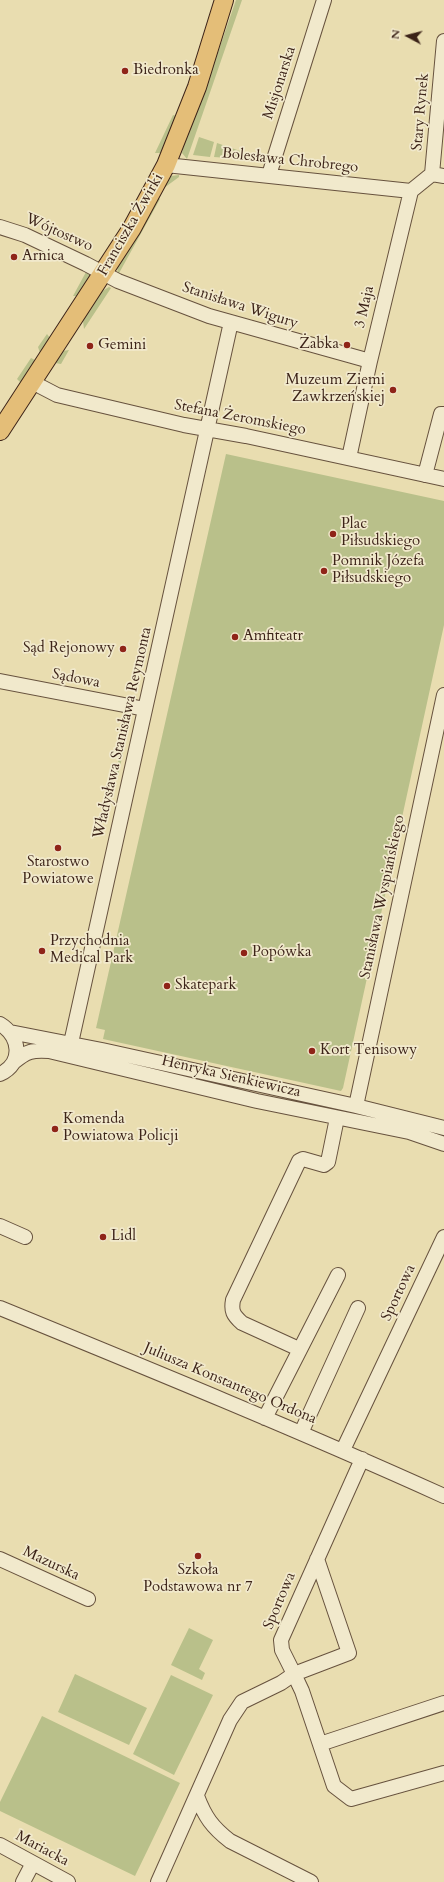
<!DOCTYPE html>
<meta charset="utf-8">
<style>
body{margin:0}
#map{position:relative;width:444px;height:1882px;overflow:hidden;background:#e9ddb0;font-family:Cardo,serif}
canvas{display:block}
.north{position:absolute;left:388px;top:16px;width:40px;height:40px;-webkit-text-stroke:3px #f1e9cc;paint-order:stroke;rotate:277deg;font-size:11px;font-weight:700;line-height:16px;text-align:center;color:#3c2318}
.north::after{content:'';display:block;margin:auto;width:14px;height:18px;background:#3c2318;clip-path:polygon(50% 0,100% 100%,50% 72%,0 100%)}
</style>
<div id="map">
<canvas width="444" height="1882"></canvas>
<div class="north">N</div>
</div>
<script>
const ctx = document.querySelector('canvas').getContext('2d');
ctx.lineJoin = 'round';
function fill(path, color) { ctx.fillStyle = color; ctx.fill(path, 'evenodd'); }
function trace(path, color, width, dash) { ctx.strokeStyle = color; ctx.lineWidth = width; ctx.lineCap = dash ? 'butt' : 'round'; ctx.setLineDash(dash || []); ctx.stroke(path); }
function write(font, color, halo, rows, align = 'center') {
  ctx.font = font + ' Cardo,serif'; ctx.lineWidth = 3.5; ctx.setLineDash([]); ctx.textBaseline = 'middle'; ctx.strokeStyle = halo; ctx.fillStyle = color; for (const [text, x, y, turn = 0] of rows) {
    ctx.save(); ctx.translate(x, y); ctx.rotate((+turn || 0) * Math.PI / 180); ctx.textAlign = isNaN(turn) ? turn : align; if (halo) ctx.strokeText(text, 0, 0); ctx.fillText(text, 0, 0); ctx.restore();
  }
}
const green = new Path2D(`
 M236,0H242L187,159L182,153L183,148L203,96Z
 M173,115L177,116L162,153H155Z
 M199,137L214,142L210,157L193,155Z
 M217,143L243,152L241,159L214,157Z
 M179,175V177L164,188L171,176Z
 M158,198L160,199L118,275L117,266Z
 M86,272L90,275V277L78,296H73Z
 M109,287L111,288L84,329L83,321L102,291Z
 M47,334L50,338L40,353L38,347Z
 M69,350L61,364L55,363L63,351Z
 M31,358L35,360L22,382H20L17,379Z
 M226,454L444,501V625L343,1088L341,1091L103,1039L105,1030L96,1028Z
 M127,724L129,725L118,776L115,775Z
 M189,1628L213,1640L199,1669L205,1673L202,1680L171,1665Z
 M75,1674L147,1708L129,1745L58,1712Z
 M171,1675L213,1695L174,1775L133,1754Z
 M42,1716L180,1783L135,1876L0,1811V1802Z`);
const minor = new Path2D(`
 M166,165L411,191
 M432,174L444,41
 M432,174L444,176
 M269,175L324,0
 M0,227L25,235L86,264L118,281L209,316L370,361
 M32,382L57,395L184,425L246,436L444,479
 M349,458L370,361L411,191L432,174
 M425,475L441,414H444
 M0,681L145,709
 M0,1024C20,1036 24,1063 0,1074
 M10,1032L102,1050L356,1106L444,1128
 M71,1043L231,322
 M14,1062C27,1051 32,1050 49,1051L257,1101L409,1132L444,1144
 M356,1106L444,695
 M0,1226L25,1237
 M0,1308C149,1369 298,1430 444,1496
 M299,1349L242,1323C233,1315 231,1311 233,1300L299,1161L303,1159L324,1165L328,1162L337,1118
 M265,1418L338,1275
 M301,1433L358,1308
 M343,1450L444,1237
 M0,1559L88,1599
 M317,1559L349,1653L294,1674L302,1691L334,1786L351,1799L444,1773
 M320,1744L444,1703
 M197,1796C205,1817 212,1827 230,1841L311,1882
 M0,1845L68,1882
 M23,1882L33,1863
 M158,1882L230,1720L242,1702L281,1683L294,1674L282,1650L281,1640L362,1459`);
const major = new Path2D(`
 M0,431L132,228L166,165L197,87L224,0`);
const markers = [
 [125,71,4,"#8f2418"],
 [14,257,4,"#8f2418"],
 [347,345,4,"#8f2418"],
 [90,346,4,"#8f2418"],
 [393,390,4,"#8f2418"],
 [333,534,4,"#8f2418"],
 [324,571,4,"#8f2418"],
 [235,637,4,"#8f2418"],
 [123,649,4,"#8f2418"],
 [58,848,4,"#8f2418"],
 [42,951,4,"#8f2418"],
 [244,953,4,"#8f2418"],
 [167,986,4,"#8f2418"],
 [312,1051,4,"#8f2418"],
 [55,1129,4,"#8f2418"],
 [103,1237,4,"#8f2418"],
 [198,1556,4,"#8f2418"]
];
const poiNames = [
 ["Biedronka",133,71],
 ["Arnica",22,257],
 ["Żabka",339,345,"right"],
 ["Gemini",98,346],
 ["Muzeum Ziemi",385,381,"right"],
 ["Zawkrzeńskiej",385,398,"right"],
 ["Plac",341,525],
 ["Piłsudskiego",341,542],
 ["Pomnik Józefa",332,562],
 ["Piłsudskiego",332,579],
 ["Amfiteatr",243,637],
 ["Sąd Rejonowy",115,649,"right"],
 ["Starostwo",58,863,"center"],
 ["Powiatowe",58,880,"center"],
 ["Przychodnia",50,942],
 ["Medical Park",50,959],
 ["Popówka",252,953],
 ["Skatepark",175,986],
 ["Kort Tenisowy",320,1051],
 ["Komenda",63,1120],
 ["Powiatowa Policji",63,1137],
 ["Lidl",111,1237],
 ["Szkoła",198,1571,"center"],
 ["Podstawowa nr 7",198,1588,"center"]
];
const streetNames = [
 ["Misjonarska",280,83,-72],
 ["Stary Rynek",421,112,-85],
 ["Bolesława Chrobrego",290,161,6],
 ["Franciszka Żwirki",131,225,-60],
 ["Wójtostwo",59,233,24],
 ["Stanisława Wigury",240,306,18],
 ["3 Maja",365,307,-77],
 ["Stefana Żeromskiego",240,418,11],
 ["Sądowa",76,679,11],
 ["Władysława Stanisława Reymonta",123,733,-77],
 ["Stanisława Wyspiańskiego",383,897,-78],
 ["Henryka Sienkiewicza",231,1077,13],
 ["Sportowa",399,1293,-65],
 ["Juliusza Konstantego Ordona",230,1384,23],
 ["Mazurska",51,1564,25],
 ["Sportowa",280,1601,-67],
 ["Mariacka",42,1849,28]
];
fill(green, '#b9c08a');
trace(minor, '#67523e', 16);
trace(major, '#3c2318', 20);
trace(minor, '#f1e9cc', 14);
trace(major, '#e4be78', 18);
for (const [x, y, r, color] of markers) { const dot = new Path2D(); dot.arc(x, y, r, 0, 2 * Math.PI); ctx.fillStyle = color; ctx.fill(dot); trace(dot, '#f1e9cc', 1.5); }
write('15px', '#3c2318', '#f1e9cc', poiNames, 'left');
write('15px', '#3c2318', '#f1e9cc', streetNames);
</script>
